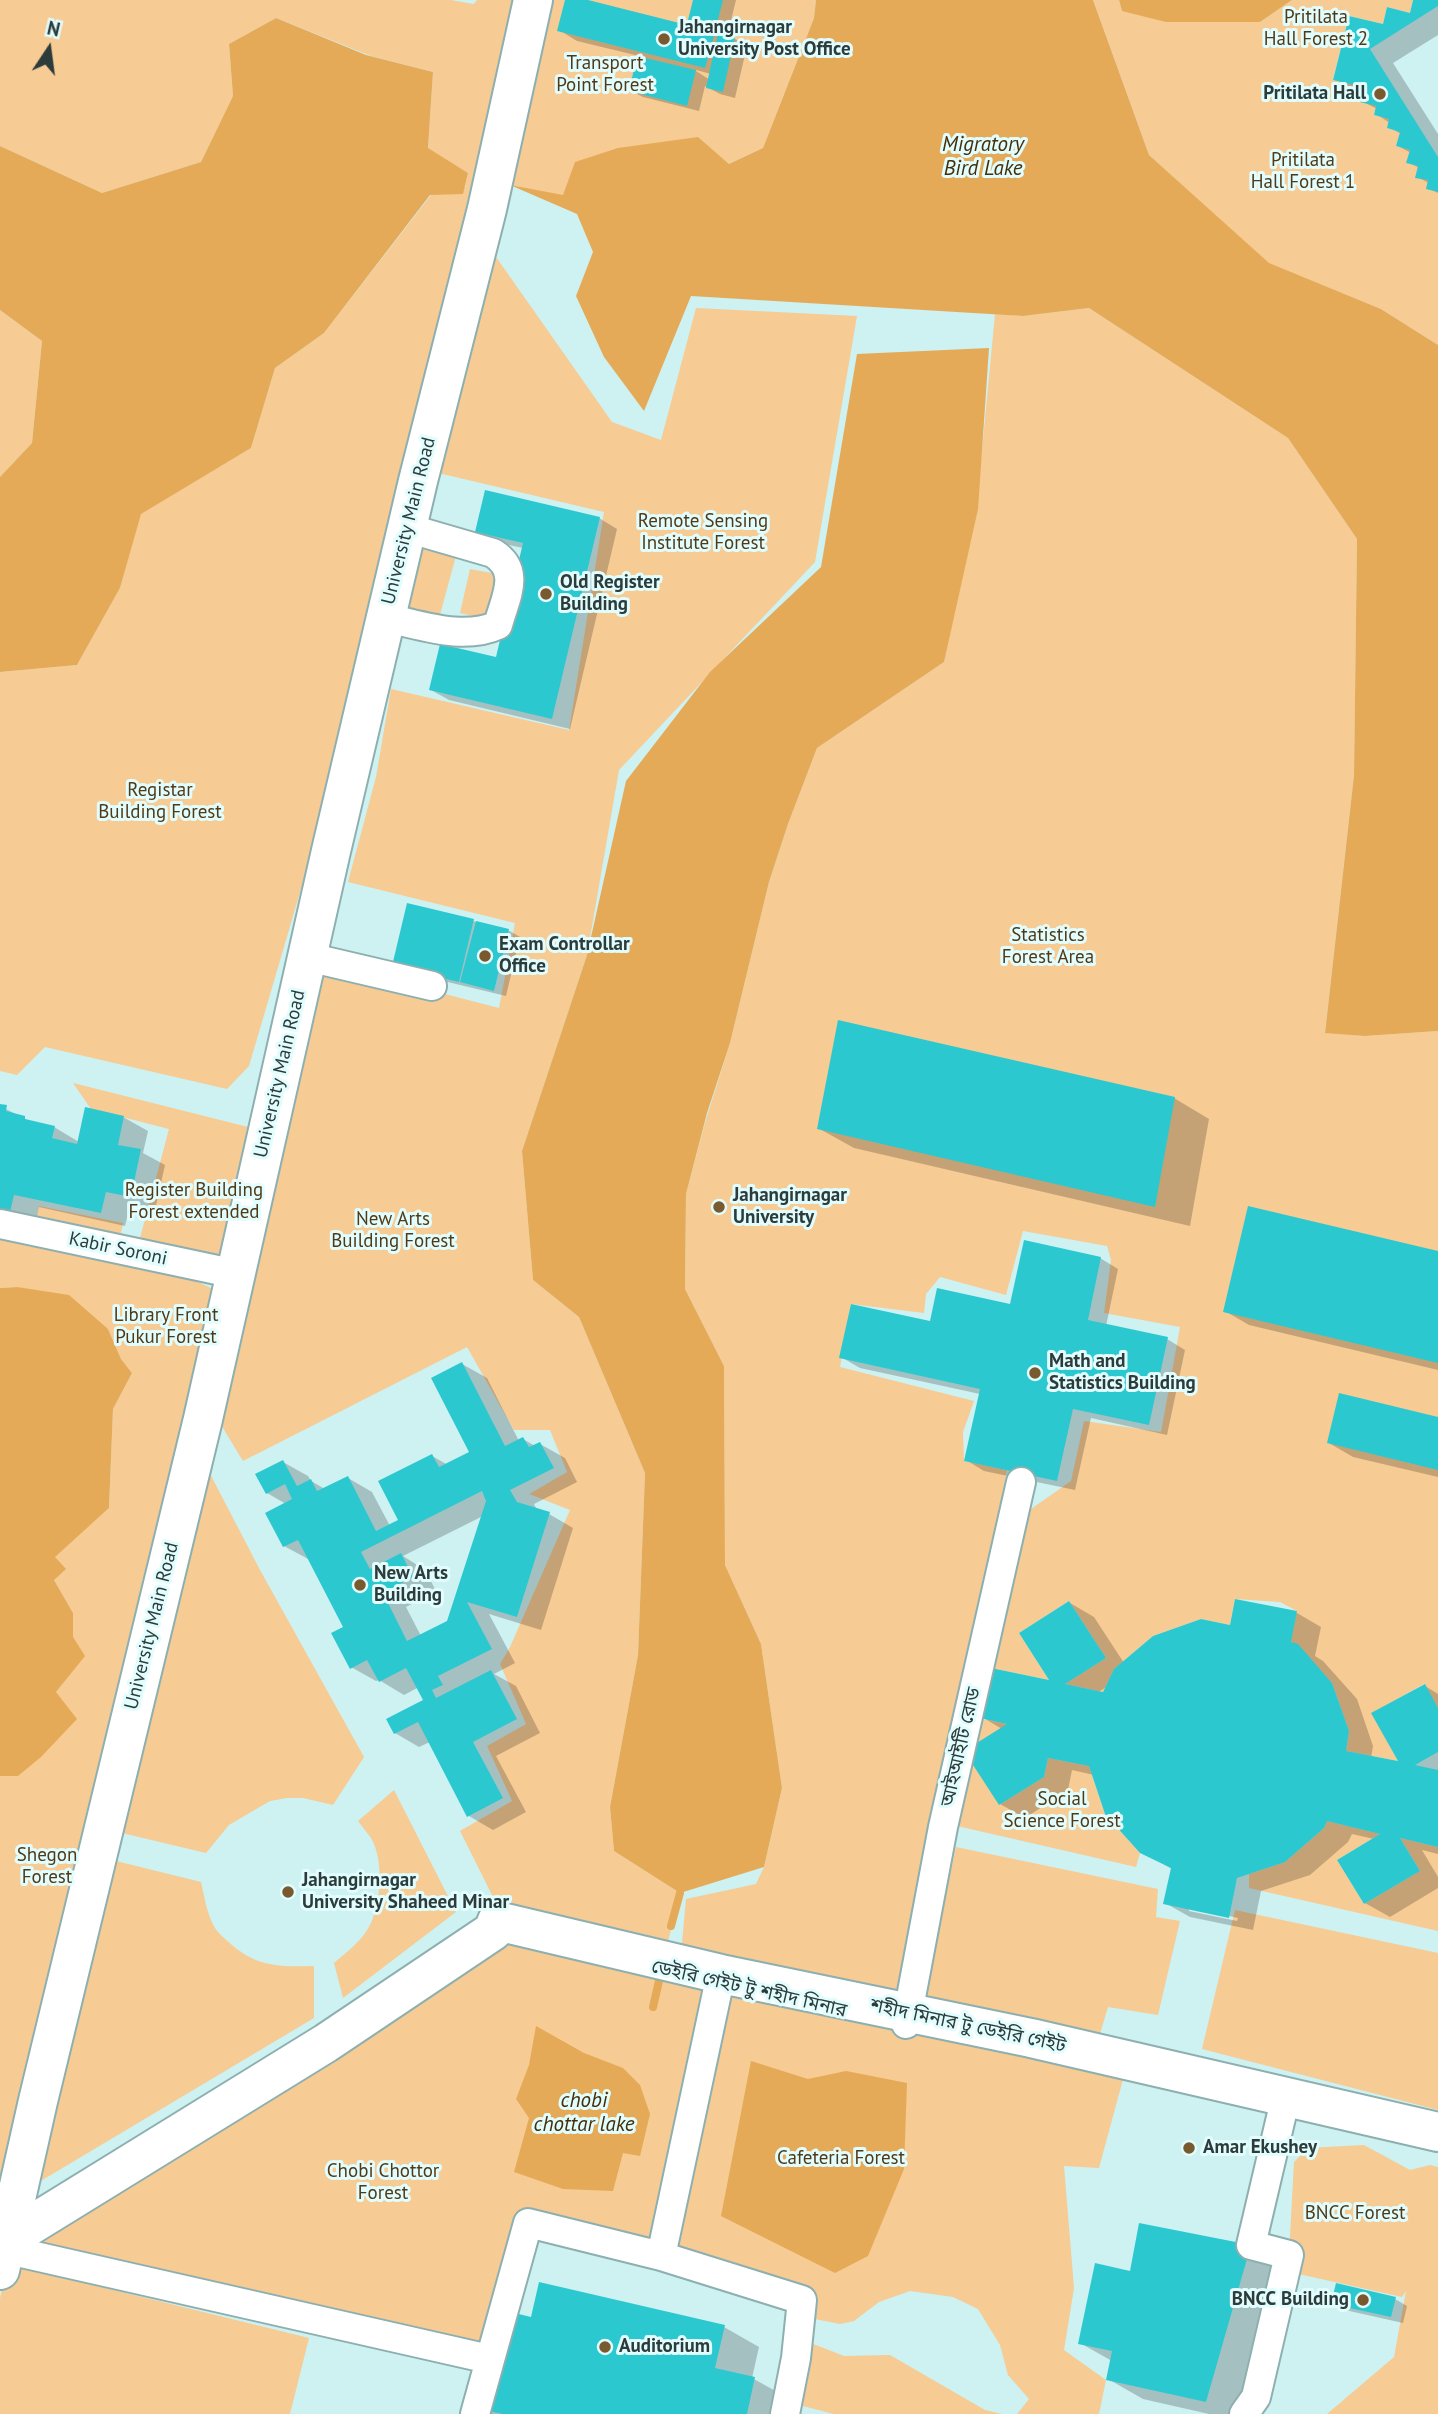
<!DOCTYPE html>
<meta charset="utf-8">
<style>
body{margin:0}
#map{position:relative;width:1438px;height:2414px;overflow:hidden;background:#cef1f2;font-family:"PT Sans",sans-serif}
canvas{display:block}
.north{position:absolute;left:14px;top:14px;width:70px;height:70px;-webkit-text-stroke:5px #e1fdfe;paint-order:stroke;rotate:13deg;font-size:19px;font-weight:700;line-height:28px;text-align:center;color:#2d3b3b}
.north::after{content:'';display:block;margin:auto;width:24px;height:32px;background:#2d3b3b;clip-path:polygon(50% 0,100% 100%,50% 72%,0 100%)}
</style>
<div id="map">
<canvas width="1438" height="2414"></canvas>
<div class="north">N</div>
</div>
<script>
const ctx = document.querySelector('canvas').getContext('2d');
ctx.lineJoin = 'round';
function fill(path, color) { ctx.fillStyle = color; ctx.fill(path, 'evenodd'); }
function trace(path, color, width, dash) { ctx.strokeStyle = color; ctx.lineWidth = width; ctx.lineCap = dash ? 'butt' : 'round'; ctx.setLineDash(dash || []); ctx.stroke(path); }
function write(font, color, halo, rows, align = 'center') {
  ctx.font = font + ' "PT Sans","Noto Sans Bengali",sans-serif'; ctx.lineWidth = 6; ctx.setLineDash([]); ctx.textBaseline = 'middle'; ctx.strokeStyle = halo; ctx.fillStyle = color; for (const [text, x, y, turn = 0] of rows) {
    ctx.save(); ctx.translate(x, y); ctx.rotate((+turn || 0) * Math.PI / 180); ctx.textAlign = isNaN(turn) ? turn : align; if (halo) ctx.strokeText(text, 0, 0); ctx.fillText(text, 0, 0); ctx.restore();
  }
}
const green = new Path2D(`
 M0,0H451L474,4L477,0H529L407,528L249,1066L227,1089L45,1047L17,1075L0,1071V672L77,665L120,588L140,514L251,448L275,368L324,333L431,195L468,186H465L468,173L428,149L433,72L371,56L276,18L229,44L233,96L201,162L102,193L0,146Z
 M546,0H816L814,18L763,148L729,164L698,138L563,196L510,185Z
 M1093,0H1119L1122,11L1260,22L1292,0H1413L1410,13L1387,7L1383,24L1349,16L1333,79L1363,87L1376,106L1374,115L1389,119L1387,128L1400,132L1396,146L1410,150L1407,163L1418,166L1416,177L1428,180L1438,192V345L1381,309L1268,263L1149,155Z
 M489,247L612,422L661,440L696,308L857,316L815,562L619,770L587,955L522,1151L533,1280L579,1317L645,1473L638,1655L610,1807L614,1851L680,1893L666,1950L501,1913L460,1831L512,1801L487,1746L526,1724L500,1664L510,1647L570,1510L529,1494L567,1472L550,1430H514L467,1347L243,1461L212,1410L316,969L441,993L499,1008L515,923L348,882L376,777L391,689L569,730L604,512L434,472Z
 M1089,308L1288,438L1357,539L1354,775L1325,1032L1365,1036L1438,1031V1708L1424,1684L1372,1713L1398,1761L1346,1751L1349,1731L1332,1683L1290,1640L1297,1611L1280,1602L1235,1599L1230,1625L1201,1619L1153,1636L1114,1669L1103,1692L1065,1684L1106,1658L1069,1601L1019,1633L1049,1680L991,1668L1031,1509L1071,1481L1084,1421L1161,1432L1180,1327L1104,1313L1111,1260L1107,1246L1023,1231L1006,1295L940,1277L926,1294L924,1313L851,1304L840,1367L974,1401L963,1432L964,1461L1007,1470L981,1609L901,1997L681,1954L686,1899L756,1884L764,1867L782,1788L761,1644L725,1565L724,1366L685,1289L686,1194L704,1126L730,1043L769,882L788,824L817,748L944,662L981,461L995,314L1023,316Z
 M0,310L42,341L32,443L0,477Z
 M411,544L456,556L438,622L393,610Z
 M470,569L497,574L485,619L460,613Z
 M73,1083L256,1129L223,1261L139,1242L169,1129L91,1109Z
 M39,1206L123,1223L119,1243L35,1225Z
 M0,1228L136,1253L228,1296L5,2241L493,1931L1125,2072L1099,2168L1064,2166L1074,2288L1064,2350L1106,2380L1099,2414H1017L1029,2399L1008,2375L1000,2345L978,2309L953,2297L910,2291L879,2302L854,2321L840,2324L800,2316L802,2301L528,2224L489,2359L5,2242L0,2271V1776H18L27,1767L56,1692L84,1656L72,1637L73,1613L54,1580V1557L109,1508L113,1409L132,1373L121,1359L108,1329L17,1287L0,1288Z
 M206,1466L260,1570L364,1757L333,1805L303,1798H287L270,1801L229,1825L206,1853L122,1833Z
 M968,1716L1007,1724L999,1805L1044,1777L1048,1758L1089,1766L1105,1814L1140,1853L1136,1867L944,1823Z
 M394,1790L456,1912L343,1998L334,1963C347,1952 364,1939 371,1923C381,1901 384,1860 371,1838C367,1832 362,1827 358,1821Z
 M1327,1821L1380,1834L1337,1860L1364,1904L1420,1871L1400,1838L1438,1847V1931L1249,1888V1874L1285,1862L1324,1828Z
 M956,1847L1158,1889L1156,1917L1180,1921L1158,2015L1108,2007L1100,2034L923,1996Z
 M116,1861L201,1882C204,1895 206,1908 211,1920C215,1931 223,1937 232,1945C257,1967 281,1967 314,1966V2018L34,2185Z
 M1235,1910L1438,1953V2110L1202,2049Z
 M1364,2145L1410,2170L1430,2165L1438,2167V2414H1327L1394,2357L1406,2291L1402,2297L1285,2271L1289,2255L1294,2162L1308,2148Z
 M8,2264L309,2338L290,2414H0V2298Z
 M798,2338L844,2356L890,2355L985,2410L1002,2414H834L787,2402Z`);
const water = new Path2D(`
 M816,0H1093L1149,155L1269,263L1381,309L1438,345V1031L1365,1036L1325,1033L1354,775L1357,539L1288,438L1089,308L1023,316L691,296L644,411L604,357L576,296L593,252L577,214L510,185L563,195L575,162L618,148L698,137L729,164L763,148L814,18Z
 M1119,0H1292L1260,22H1166L1122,11Z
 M276,18L366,55L433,72L428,148L468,173L463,194L430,195L324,333L275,368L251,448L141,514L120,588L77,665L0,672V477L32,443L42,341L0,310V146L102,193L201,162L233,96L229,44Z
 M989,348L978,509L944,662L817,748L788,824L769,882L730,1043L707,1113L686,1194L685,1289L724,1366L725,1565L761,1644L782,1788L764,1867L680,1893L614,1851L610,1807L638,1655L645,1473L579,1317L533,1280L522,1151L587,955L626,781L710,672L821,567L857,354Z
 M17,1287L69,1295L108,1329L121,1359L132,1373L113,1409L109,1508L55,1557L66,1569L54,1580L73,1613V1637L85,1656L56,1692L77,1719L41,1757L18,1776H0V1288Z
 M536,2026L584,2053L623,2068L640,2085L650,2114L640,2156L623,2153L613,2191L563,2189L514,2172L529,2118L516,2099L529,2065Z
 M751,2061L808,2079L846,2071L907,2083L904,2169L868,2256L835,2273L721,2216Z`);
const shadow = new Path2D(`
 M567,0H581L714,33L735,39L747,46L735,98L720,94L705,86L699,111L643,97L631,91L639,56L577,41L559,30ZM696,70L711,74L710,80L696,71Z
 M695,0H736L728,33L702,26L690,19Z
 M1415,0H1438V35L1393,63L1438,134V193L1428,188L1429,183L1417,177L1419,168L1408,162L1411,153L1398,146L1401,134L1389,127L1390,123L1376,114L1377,109L1362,101L1364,94L1335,79L1384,26L1411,15Z
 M599,518L617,529L570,729L449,700L431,690L497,659L523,548L495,542L477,531Z
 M473,921L508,930L520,937L506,996L406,972Z
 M1174,1098L1209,1119L1190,1226L854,1148L818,1128Z
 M0,1106L33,1123L54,1127L79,1142L123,1117L148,1131L143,1153L165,1165L155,1210L130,1205L125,1226L39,1207L35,1225L0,1217Z
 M1438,1253V1370L1249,1325L1225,1311Z
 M1100,1258L1118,1269L1106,1326L1167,1339L1185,1350L1167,1435L1091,1418L1075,1490L984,1471L966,1460L980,1394L860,1368L841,1357L931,1323L1012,1306Z
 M462,1364L487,1378L519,1441L523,1439L535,1446L540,1444L565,1458L577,1482L534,1504L537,1510L549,1514L573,1528L541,1630L489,1614L515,1663L494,1674L516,1686L540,1733L496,1756L526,1812L493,1830L469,1816L430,1742L419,1747L395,1733L426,1701L419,1687L404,1695L379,1680L376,1681L351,1667L345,1628L310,1560L284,1546L286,1504L267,1493L283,1462L308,1476L311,1481L325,1489L348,1478L372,1492L390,1526L400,1521L432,1456L448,1465L471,1453ZM483,1516L448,1623L421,1636L406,1607L436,1591L425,1570L403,1556Z
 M1438,1419V1477L1353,1457L1329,1443Z
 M1070,1603L1094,1617L1124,1663L1231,1627L1297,1613L1321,1627L1315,1656L1323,1661L1357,1699L1373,1746L1371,1758L1401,1763L1425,1686L1438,1694V1854L1422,1850L1438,1877V1888L1390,1917L1365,1903L1374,1839L1352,1834L1348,1842L1310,1875L1261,1891L1253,1930L1190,1917L1165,1903L1172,1869L1141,1851L1094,1775L1072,1770L1068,1790L1025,1818L1000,1804L1002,1729L982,1717L1053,1683ZM1108,1686L1104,1694L1097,1693ZM1189,1907L1238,1918L1237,1921L1189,1911Z
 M1141,2225L1286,2267L1244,2414H1209L1143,2399L1108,2379L1112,2361L1080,2343L1131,2273Z
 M1395,2299L1407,2306L1403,2323L1345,2310L1333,2303Z
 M533,2319L724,2327L759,2347L752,2378L790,2399L786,2414H490L477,2407Z`);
const stream = new Path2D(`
 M671,1926L680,1893
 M653,2007L659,1981`);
const building = new Path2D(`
 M565,0H588L715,32L705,68L557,31Z
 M693,0H723L716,27L688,20Z
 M1413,0H1438V6L1370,49L1438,157V192L1426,189L1428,180L1415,178L1418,166L1406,163L1410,150L1396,146L1400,132L1387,128L1389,119L1374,115L1376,106L1360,102L1363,87L1333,80L1349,16L1383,24L1387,7L1410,13Z
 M718,33L735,37L723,92L706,88Z
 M637,56L696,70L687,106L629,91Z
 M485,490L600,517L552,719L429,690L440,644L496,657L523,543L475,532Z
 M407,903L474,919L459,982L392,966Z
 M476,921L509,929L494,991L460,982Z
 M838,1020L1175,1097L1155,1207L817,1129Z
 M0,1104L7,1105L6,1111L25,1116V1119L55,1126L52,1138L77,1144L85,1107L124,1116L118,1145L141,1149L131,1197L106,1192L101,1213L14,1195L10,1212L0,1210Z
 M1248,1206L1438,1251V1363L1223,1312Z
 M1024,1240L1101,1257L1088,1320L1168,1337L1149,1425L1073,1409L1057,1481L964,1461L980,1389L839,1358L851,1304L930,1321L937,1288L1010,1304Z
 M462,1362L505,1446L523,1437L529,1447L540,1442L554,1468L510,1490L517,1502L550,1512L517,1617L467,1602L492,1649L438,1676L443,1685L432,1690L436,1698L491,1670L517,1719L473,1742L503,1798L467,1817L418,1722L394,1734L386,1719L423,1700L406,1668L379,1682L367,1660L350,1669L331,1633L343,1627L298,1540L283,1547L265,1513L292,1499L285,1484L266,1494L255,1474L283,1460L297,1486L311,1479L317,1491L348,1476L376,1531L398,1520L378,1481L432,1454L439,1467L469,1452L431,1378ZM482,1491L486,1501L447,1621L407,1641L383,1593L413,1577L401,1553L370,1569L361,1552Z
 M1339,1393L1438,1417V1470L1327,1443Z
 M1235,1599L1297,1611L1291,1642L1298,1644L1332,1683L1349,1731L1346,1751L1398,1761L1371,1713L1425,1684L1438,1708V1752L1415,1765L1438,1770V1847L1400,1838L1420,1871L1364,1904L1337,1860L1380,1834L1327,1821L1324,1828L1285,1862L1237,1878L1229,1918L1163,1904L1171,1868L1140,1853L1105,1814L1089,1766L1048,1758L1044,1777L999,1805L964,1751L1007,1724L980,1718L991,1668L1049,1680L1019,1633L1069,1601L1106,1658L1065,1684L1103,1692L1114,1669L1153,1636L1201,1619L1230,1625Z
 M1139,2223L1251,2245L1206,2402L1106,2380L1112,2351L1078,2344L1095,2263L1130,2271Z
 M539,2282L725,2325L715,2368L755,2377L747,2414H503L475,2408L498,2309L531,2317Z
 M1336,2283L1396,2297L1391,2317L1331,2304Z`);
const street = new Path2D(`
 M386,618C422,625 463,641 498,625C505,598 522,571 493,553L407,528
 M308,957L432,986
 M0,1224L236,1274
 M906,2024L943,1827L1021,1482
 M4,2249L489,2359
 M661,2256L721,1974
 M475,2414L528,2223L661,2256L802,2300L796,2358L785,2414
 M1244,2414L1256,2397L1289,2255L1251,2245L1283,2109L1289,2098`);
const secondary = new Path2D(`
 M5,2241L326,2043L493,1931L497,1921L721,1974L1031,2038L1438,2132
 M0,2270L38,2101L203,1419L331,851L418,481L487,209L533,0`);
const markers = [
 [664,39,7,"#795a2f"],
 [1380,94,7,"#795a2f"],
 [546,594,7,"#795a2f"],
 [485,956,7,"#795a2f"],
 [719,1207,7,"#795a2f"],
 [1035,1373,7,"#795a2f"],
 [360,1585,7,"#795a2f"],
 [288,1892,7,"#795a2f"],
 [1189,2148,7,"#795a2f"],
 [1363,2300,7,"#795a2f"],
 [605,2347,7,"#795a2f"]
];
const parkNames = [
 ["Pritilata",1316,18],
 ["Hall Forest 2",1316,40],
 ["Transport",605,64],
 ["Point Forest",605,86],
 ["Pritilata",1303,161],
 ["Hall Forest 1",1303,183],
 ["Remote Sensing",703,522],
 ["Institute Forest",703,544],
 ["Registar",160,791],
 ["Building Forest",160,813],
 ["Statistics",1048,936],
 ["Forest Area",1048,958],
 ["Register Building",194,1191],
 ["Forest extended",194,1213],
 ["New Arts",393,1220],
 ["Building Forest",393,1242],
 ["Library Front",166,1316],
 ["Pukur Forest",166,1338],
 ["Social",1062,1800],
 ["Science Forest",1062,1822],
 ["Shegon",47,1856],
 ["Forest",47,1878],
 ["Cafeteria Forest",841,2159],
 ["Chobi Chottor",383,2172],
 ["Forest",383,2194],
 ["BNCC Forest",1355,2214]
];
const poiNames = [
 ["Jahangirnagar",678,28],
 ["University Post Office",678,50],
 ["Pritilata Hall",1366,94,"right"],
 ["Old Register",560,583],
 ["Building",560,605],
 ["Exam Controllar",499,945],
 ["Office",499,967],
 ["Jahangirnagar",733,1196],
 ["University",733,1218],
 ["Math and",1049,1362],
 ["Statistics Building",1049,1384],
 ["New Arts",374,1574],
 ["Building",374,1596],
 ["Jahangirnagar",302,1881],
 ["University Shaheed Minar",302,1903],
 ["Amar Ekushey",1203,2148],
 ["BNCC Building",1349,2300,"right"],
 ["Auditorium",619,2347]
];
const streetNames = [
 ["University Main Road",409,521,-76],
 ["University Main Road",280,1074,-77],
 ["Kabir Soroni",118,1249,12],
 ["University Main Road",152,1626,-76],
 ["আইআইটি রোড",961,1747,-77],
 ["ডেইরি গেইট টু শহীদ মিনার",749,1989,13],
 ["শহীদ মিনার টু ডেইরি গেইট",968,2026,12]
];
const waterNames = [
 ["Migratory",983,145],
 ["Bird Lake",983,169],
 ["chobi",584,2101],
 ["chottar lake",584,2125]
];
fill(green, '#f6cb94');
fill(water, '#e5aa57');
fill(shadow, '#0003');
trace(stream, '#e5aa57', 8);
fill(building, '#2cc8d0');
trace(street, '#8dafb0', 32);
trace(secondary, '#8dafb0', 42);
trace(street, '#fff', 28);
trace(secondary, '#fff', 38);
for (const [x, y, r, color] of markers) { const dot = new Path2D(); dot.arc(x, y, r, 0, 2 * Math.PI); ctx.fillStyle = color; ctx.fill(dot); trace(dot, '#e1fdfe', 2.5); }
write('19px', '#523916', '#e1fdfe', parkNames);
write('bold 19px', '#2d3b3b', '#e1fdfe', poiNames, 'left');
write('19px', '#2d3b3b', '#e1fdfe', streetNames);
write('italic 21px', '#462e0a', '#e1fdfe', waterNames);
</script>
